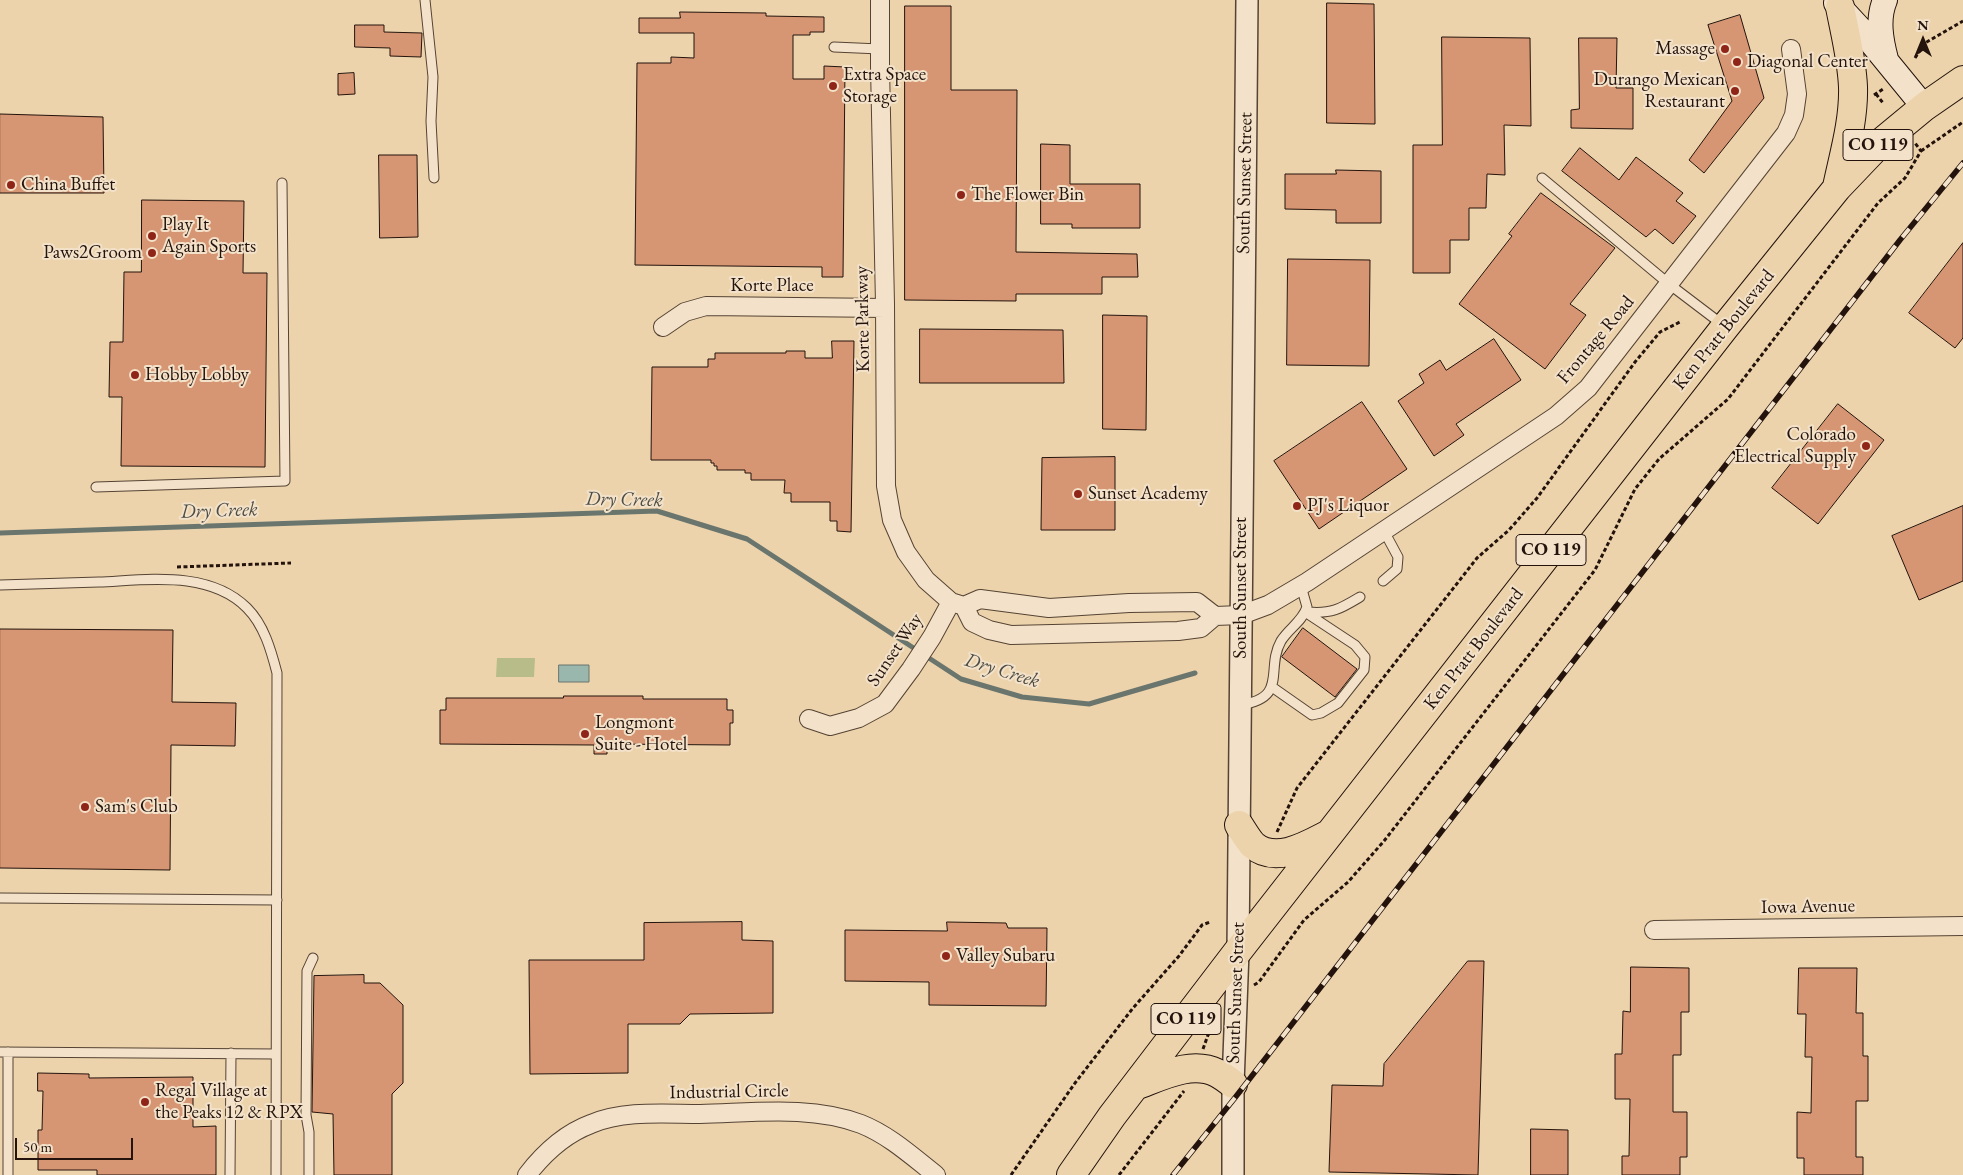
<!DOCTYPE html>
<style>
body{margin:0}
#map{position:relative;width:1963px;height:1175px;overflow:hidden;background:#ecd3ac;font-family:"EB Garamond",serif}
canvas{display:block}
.north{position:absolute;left:1898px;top:15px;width:50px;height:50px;-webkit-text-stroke:4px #f3e2c9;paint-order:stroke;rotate:0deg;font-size:14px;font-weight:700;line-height:20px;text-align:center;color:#23130c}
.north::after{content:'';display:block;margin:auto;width:18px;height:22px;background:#23130c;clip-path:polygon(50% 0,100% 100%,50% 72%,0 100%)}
.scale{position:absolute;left:15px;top:1138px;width:118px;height:22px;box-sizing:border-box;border:2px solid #23130c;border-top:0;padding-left:6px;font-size:15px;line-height:18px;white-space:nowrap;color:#23130c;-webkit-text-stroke:4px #f3e2c9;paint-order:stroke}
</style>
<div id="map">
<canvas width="1963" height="1175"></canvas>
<div class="north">N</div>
<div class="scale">50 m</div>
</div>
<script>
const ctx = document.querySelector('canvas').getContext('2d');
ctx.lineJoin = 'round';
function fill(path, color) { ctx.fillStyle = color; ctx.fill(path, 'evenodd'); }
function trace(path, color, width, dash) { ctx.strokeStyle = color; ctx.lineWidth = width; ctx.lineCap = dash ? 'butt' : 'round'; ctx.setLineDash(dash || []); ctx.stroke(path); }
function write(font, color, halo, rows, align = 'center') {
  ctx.font = font + ' "EB Garamond",serif'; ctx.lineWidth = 4; ctx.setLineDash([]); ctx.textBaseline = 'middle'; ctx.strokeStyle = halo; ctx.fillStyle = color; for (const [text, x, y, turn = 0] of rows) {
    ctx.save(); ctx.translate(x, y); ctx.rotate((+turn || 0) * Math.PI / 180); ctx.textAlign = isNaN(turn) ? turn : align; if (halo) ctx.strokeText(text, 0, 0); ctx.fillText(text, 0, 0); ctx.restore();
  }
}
const green = new Path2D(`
 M497,658H535L534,677H496Z`);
const water = new Path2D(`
 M559,665H589V682H559Z`);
const stream = new Path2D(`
 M0,533L657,511L747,539L961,679L1022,697L1089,704L1195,673`);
const building = new Path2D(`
 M1327,3L1374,4L1375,124L1327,123Z
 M905,6H951V90H1017L1016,252L1137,254L1138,277H1102V294H1016V301L905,300Z
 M680,12L766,13V16L824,17V32H810V35H793V79H824V66L845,67L843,277H822V267L635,265L637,63H671V57L694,58V33H639V18H680Z
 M1740,15L1764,98L1704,173L1689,160L1732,101L1708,25Z
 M355,25H384V32L422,33L421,57L390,56V48L355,47Z
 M1442,37L1530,38L1531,126L1504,125L1505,175L1487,174L1486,208H1469V240H1450V273H1413V145H1442Z
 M1579,38H1617L1616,88H1633V129L1571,128V110L1579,109Z
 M354,73L355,94L338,95V74Z
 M0,114L103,117L104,193H0Z
 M1041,144L1070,145V184H1140V228H1072V224H1041Z
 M1580,148L1619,180L1636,157L1683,193L1676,201L1696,216L1673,244L1655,229L1646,237L1562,171Z
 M379,155H417L418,237L380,238Z
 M1336,170L1381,171V223H1336V210L1285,209V174H1336Z
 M1541,193L1615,248L1570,304L1586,315L1545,369L1459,304L1512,236L1509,234Z
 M142,200L244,201L243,273H267L265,467L121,466L122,397H109L110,342H123L124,272H141Z
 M1963,243V338L1955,348L1909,313Z
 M1288,259L1370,260L1369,366L1287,365Z
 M1103,315L1147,316L1146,430L1103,429Z
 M920,329L1063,330L1064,383H920Z
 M1494,339L1521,380L1456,424L1464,435L1434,456L1398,401L1424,383L1419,374L1440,360L1446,370Z
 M832,341H854L851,532L837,531V521H830V502H791V493H784L785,480H751V473H745V470H717V466H714V463H711V460H651L652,367H708V359H715V353H786V351H805V358H832Z
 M1362,402L1407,469L1319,529L1274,461Z
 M1838,404L1884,440L1818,524L1772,488Z
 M1115,457V530H1041L1042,458Z
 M1963,506V581L1919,600L1892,536Z
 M1303,628L1357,669L1335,697L1282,657Z
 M0,629L173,630L172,702L236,703L235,746L171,745L170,870L0,868Z
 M564,696H643V699H727V710H733V723H730V745L607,744V754H594V745L440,744V710H446V698H563Z
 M742,922V940L773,941V1013L690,1014L680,1024H628V1073L530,1074L529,960H644V923Z
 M947,922L1006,923L1008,928H1047L1046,1006L929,1005V982L845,981V930L947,931Z
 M1468,961H1484L1478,1175L1329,1172L1332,1085L1383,1086L1384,1064Z
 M1631,967L1689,968V1012H1681V1055H1673V1112H1687V1157H1680V1175H1622V1156H1629L1630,1099H1615V1054H1622L1623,1011L1630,1012Z
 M1799,968H1857L1856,1013H1863V1056H1868V1101H1856V1157H1863V1175H1804V1158H1797V1112L1811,1113L1812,1057H1805L1806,1014H1798Z
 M364,975V983H380L403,1005V1083L392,1094V1175H334L333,1114L312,1112L314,976Z
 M38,1073L89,1074V1078L193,1077V1127L216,1126V1175H97V1170H38V1130H42L43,1091H38Z
 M1531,1129L1568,1130V1175H1531Z`);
const path = new Path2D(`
 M1915,58L1925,43L1963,21
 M1876,94L1883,103
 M1874,95L1883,89
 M1921,151L1963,122
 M177,567L291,563
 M1277,832L1297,788L1477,558L1509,530L1537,498L1635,362L1660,332L1680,322
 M1254,985L1259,982L1304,920L1348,882L1384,841L1595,570L1635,489L1659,459L1728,399L1878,203L1905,178L1921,151L1915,143
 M1203,1049L1208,1035L1215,1028
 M1011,1175L1075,1083L1133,1008L1179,956L1202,925L1210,922
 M1119,1175L1184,1091`);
const service = new Path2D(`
 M425,0L433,77L431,121L434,178
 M834,47L880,49
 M1542,178L1669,284L1723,325
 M96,487L285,481L282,183
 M1383,581L1397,569L1398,557L1384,531
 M0,585C33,584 66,583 99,582C147,580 209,570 247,608C264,625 271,650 277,673L276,1175
 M1308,612C1332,614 1340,609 1360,597
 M1272,687L1312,715L1321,713L1338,703L1364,670L1365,657L1355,645L1305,612
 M1240,705C1289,698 1265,669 1281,641C1289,628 1302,622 1307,607L1301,586
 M0,898L277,900
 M0,1052L276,1054
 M8,1052V1175
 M230,1175L231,1053
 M309,1175V1132L306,1115L307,971L313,958`);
const minor = new Path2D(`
 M880,0V67L885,304L886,486L892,520L906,552L926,580L951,602L964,606L980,599L1049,608L1129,603L1197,602L1215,616
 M663,327L685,312L706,306L885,308
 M964,606L972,622L989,630L1011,635L1178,631L1201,628L1215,616L1241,615L1268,605L1307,582L1556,416L1588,388L1786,133L1794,115L1797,94L1791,49
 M809,719L830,726L859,718L885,704L911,669L932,637L951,602
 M1654,930L1963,926
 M527,1175C544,1153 564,1134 591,1124C624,1110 664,1114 700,1114C752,1113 811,1105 861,1124C889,1135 913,1157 936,1175`);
const tertiary = new Path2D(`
 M1233,1175V1084L1238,951L1247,0`);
const secondary = new Path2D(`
 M1885,0C1877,19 1881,40 1886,59
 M1836,3L1861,30L1924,107`);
const trunk = new Path2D(`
 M1837,187C1844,154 1854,120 1853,87C1852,60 1845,33 1840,7
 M1239,825C1243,831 1248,840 1253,845C1275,864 1306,846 1327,835
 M1135,1086C1160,1077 1191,1060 1217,1073C1223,1076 1228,1080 1233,1084
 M1071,1175L1112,1116L1238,951L1725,327L1837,188L1878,145L1924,107L1963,80`);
const rail = new Path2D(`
 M1173,1175L1234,1099L1900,240L1963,163`);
const markers = [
 [1725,49,5,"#8f2418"],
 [1737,62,5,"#8f2418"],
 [833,86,5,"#8f2418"],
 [1735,91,5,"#8f2418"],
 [11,185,5,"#8f2418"],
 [961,195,5,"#8f2418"],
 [152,236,5,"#8f2418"],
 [152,253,5,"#8f2418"],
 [135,375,5,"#8f2418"],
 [1866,446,5,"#8f2418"],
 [1078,494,5,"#8f2418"],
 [1297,506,5,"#8f2418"],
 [585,734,5,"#8f2418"],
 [85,807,5,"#8f2418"],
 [946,956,5,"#8f2418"],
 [145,1102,5,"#8f2418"]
];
const shields = [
 [1878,145,70],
 [1551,550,70],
 [1186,1019,70]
];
const shieldNames = [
 ["CO 119",1878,145],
 ["CO 119",1551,550],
 ["CO 119",1186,1019]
];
const poiNames = [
 ["Massage",1715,49,"right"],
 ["Diagonal Center",1747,62],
 ["Extra Space",843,75],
 ["Storage",843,97],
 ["Durango Mexican",1725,80,"right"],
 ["Restaurant",1725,102,"right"],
 ["China Buffet",21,185],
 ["The Flower Bin",971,195],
 ["Play It",162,225],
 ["Again Sports",162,247],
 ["Paws2Groom",142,253,"right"],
 ["Hobby Lobby",145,375],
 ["Colorado",1856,435,"right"],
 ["Electrical Supply",1856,457,"right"],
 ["Sunset Academy",1088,494],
 ["PJ's Liquor",1307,506],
 ["Longmont",595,723],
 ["Suite - Hotel",595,745],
 ["Sam's Club",95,807],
 ["Valley Subaru",956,956],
 ["Regal Village at",155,1091],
 ["the Peaks 12 & RPX",155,1113]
];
const streetNames = [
 ["South Sunset Street",1245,183,-89],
 ["Korte Place",772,286],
 ["Korte Parkway",863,319,-91],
 ["Ken Pratt Boulevard",1724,330,-51],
 ["Frontage Road",1596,340,-50],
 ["South Sunset Street",1241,588,-90],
 ["Ken Pratt Boulevard",1474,649,-52],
 ["Sunset Way",895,650,-56],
 ["Iowa Avenue",1808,907,-1],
 ["South Sunset Street",1236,993,-88],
 ["Industrial Circle",729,1092,-1]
];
const waterNames = [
 ["Dry Creek",624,500,1],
 ["Dry Creek",219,511,-2],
 ["Dry Creek",1002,671,17]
];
fill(green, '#b8bc89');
fill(water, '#99b7ad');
trace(water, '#6a756d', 1);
trace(stream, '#6a756d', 5);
fill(building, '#d69573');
trace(building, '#23130c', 1);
trace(service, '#554334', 11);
trace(minor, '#554334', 20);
trace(tertiary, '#554334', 24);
trace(secondary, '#23130c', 26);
trace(trunk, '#23130c', 30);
trace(path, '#23130c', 3, [4, 2.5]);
trace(service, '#f3e2c9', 9);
trace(minor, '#f3e2c9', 18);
trace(tertiary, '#f3e2c9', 21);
trace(secondary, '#f3e2c9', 24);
trace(trunk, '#ecd3ac', 28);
trace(rail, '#23130c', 5.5);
trace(rail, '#f3e2c9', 4, [11]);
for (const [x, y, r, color] of markers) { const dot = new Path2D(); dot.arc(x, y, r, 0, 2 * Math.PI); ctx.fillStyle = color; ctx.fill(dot); trace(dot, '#f3e2c9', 2); }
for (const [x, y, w] of shields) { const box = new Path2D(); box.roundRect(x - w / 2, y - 15.5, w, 31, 4); ctx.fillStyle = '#f3e2c9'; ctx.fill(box); trace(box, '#23130c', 1); }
write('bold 18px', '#23130c', null, shieldNames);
write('19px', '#23130c', '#f3e2c9', poiNames, 'left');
write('19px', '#23130c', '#f3e2c9', streetNames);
write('italic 20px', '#4c4c44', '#f3e2c9', waterNames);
</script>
